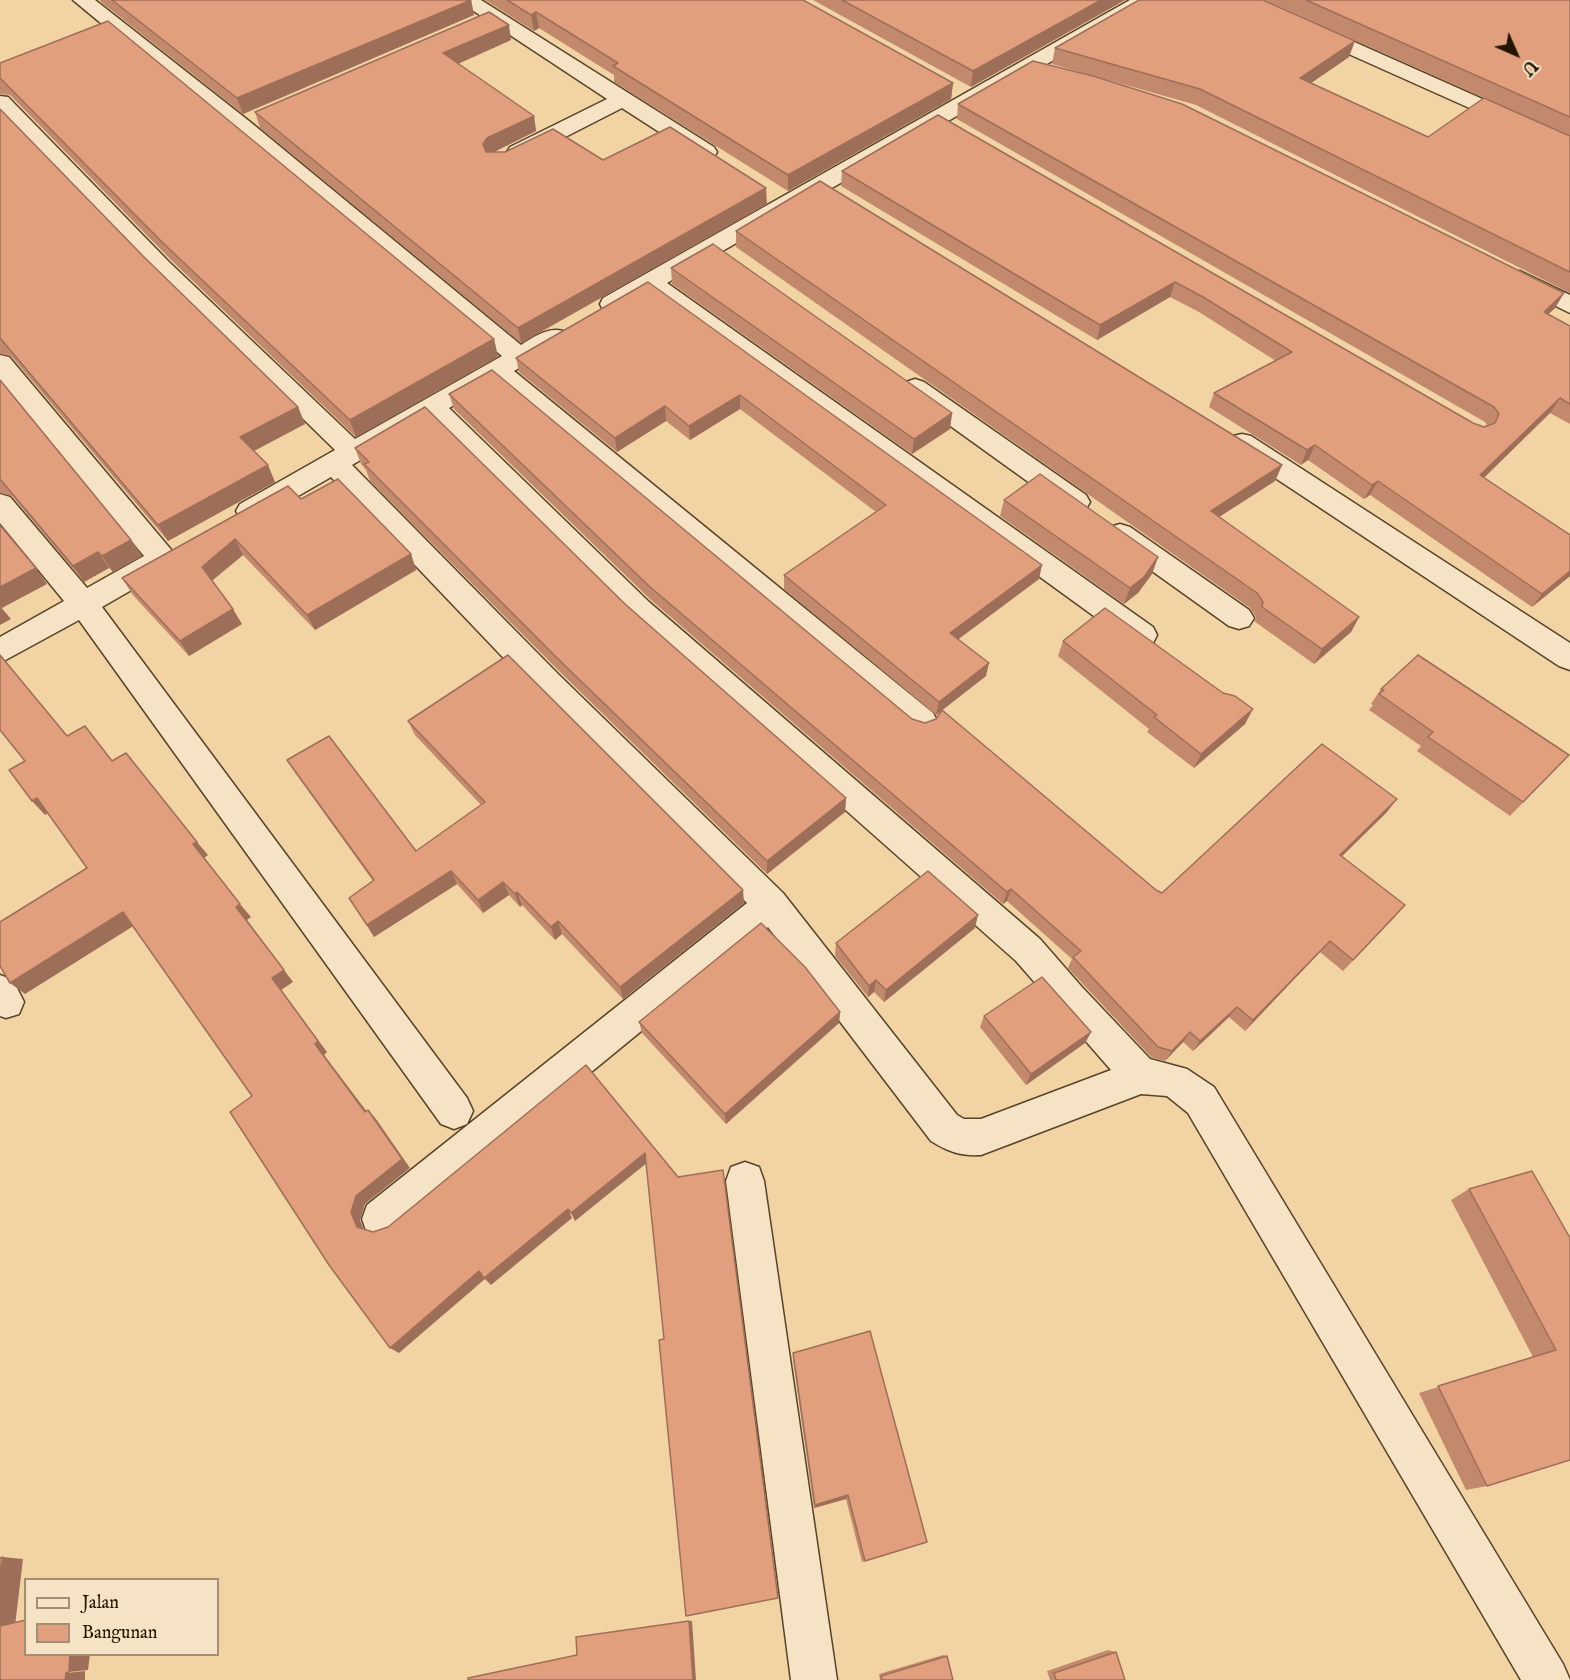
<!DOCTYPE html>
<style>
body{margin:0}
#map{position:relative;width:1570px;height:1680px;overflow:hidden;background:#f1d3a4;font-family:"IM FELL English",serif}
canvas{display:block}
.legend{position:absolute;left:24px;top:1578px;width:195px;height:78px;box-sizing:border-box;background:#f6e2c4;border:2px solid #a29076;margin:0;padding:8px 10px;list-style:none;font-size:18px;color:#231400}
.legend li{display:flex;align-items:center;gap:12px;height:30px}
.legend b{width:30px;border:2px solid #a29076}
.north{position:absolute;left:1486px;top:24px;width:60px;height:60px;-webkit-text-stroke:4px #f6e2c4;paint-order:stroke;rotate:135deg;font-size:16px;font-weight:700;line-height:24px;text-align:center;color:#231400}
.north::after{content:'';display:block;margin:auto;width:21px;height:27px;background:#231400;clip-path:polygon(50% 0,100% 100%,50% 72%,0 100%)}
</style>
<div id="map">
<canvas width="1570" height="1680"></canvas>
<ul class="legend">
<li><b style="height:8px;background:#f6e2c4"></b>Jalan</li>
<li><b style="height:16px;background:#e19f7e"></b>Bangunan</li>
</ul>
<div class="north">U</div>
</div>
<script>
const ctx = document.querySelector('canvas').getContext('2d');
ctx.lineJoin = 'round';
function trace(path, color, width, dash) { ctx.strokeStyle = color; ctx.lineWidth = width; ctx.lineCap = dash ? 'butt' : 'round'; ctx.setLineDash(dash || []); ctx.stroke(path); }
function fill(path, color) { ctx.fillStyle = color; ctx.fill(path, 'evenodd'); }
const minor = new Path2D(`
 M73,0H95L249,121L521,345C534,337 547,327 563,331L567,337L563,343L514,371L933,713L938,722L933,731L922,735L911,731L495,382L449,408L649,602L1040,939L1081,986L1150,1059L1187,1069L1214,1087L1563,1664L1570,1680H1521L1188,1113L1167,1096L1141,1094L981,1155C960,1156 949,1152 931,1141L768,927L395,1233L381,1238L367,1233L362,1219L367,1205L747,903L536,692L331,477L260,518L250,521L240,518L236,511L240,504L335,450L153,272L0,114V96L8,97L169,262L355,439L502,356ZM429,420L629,618L1016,961L1111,1070L981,1119H964L957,1115L783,893L558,674L352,465Z
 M457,0H481L714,147L717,152L714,157H698L622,108L526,157H510L507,152L510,147L607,99Z
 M1130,0H1154L1151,4L667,283L1153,627L1157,635L1153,643L1142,647L1131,643L649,293L612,312L603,310L600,304L603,298Z
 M1234,0H1260L1570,138V153L1237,4Z
 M1520,271L1570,295V313L1511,284L1508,279L1511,274Z
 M0,355L9,357L173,552L177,559L173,566L102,607L467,1098L473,1111L467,1124L454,1129L441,1124L79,620L0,663V637L64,601L0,523V494L10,497L87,588L144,556L0,380Z
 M915,379L924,382L1086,495L1090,502L1086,509L1076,512L1066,509L906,394L902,388L906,382Z
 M1242,434L1251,436L1570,643V670L1559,666L1233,450L1229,443L1233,436Z
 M1120,524L1130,527L1249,610L1254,618L1249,626L1239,629L1229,626L1110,541L1106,534L1110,527Z
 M0,975L13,980L24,1002L19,1014L6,1018L0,1016Z
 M745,1162L759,1167L764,1181L837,1680H791L726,1181L731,1167Z`);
const wall = new Path2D(`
 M100,0H471L474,15L243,114L101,2Z
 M485,0H803L953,83L951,99L788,191L614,82V75L539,28L534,31Z
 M813,0H1125L971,87Z
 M1265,0H1570V293L1196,105L1052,64L1055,48L1349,57L1311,83L1428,137L1484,98Z
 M511,40L458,64L534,116L536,131L494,152L603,160L767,204L521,343L260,128L255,112Z
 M0,63L494,339L498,357L356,437L171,260L10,95L0,94Z
 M958,104L1564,293L1555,308L1548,314L1570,326V424L1550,413L1484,478L1570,576L1532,607L1370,495L1364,499L1308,460L1301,465L1209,407L1214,393L1276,361L1199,312L1170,297L1097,340L841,186L842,171L938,115L1473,423L1484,427L1487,425L1485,422L957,119Z
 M0,109L143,256L298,407L305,424L254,451L275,482L168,541L11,356L0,354Z
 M736,231L1282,465L1275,481L1219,517L1359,617L1351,632L1314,664L1254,621L1256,617L1250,608L736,247Z
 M671,268L952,413L950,429L912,454L672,284Z
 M648,282L1039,579L958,639L986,676L942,710L1156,890L1162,893L1387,812L1341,857L1395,917L1343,971L1320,952L1245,1031L1229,1017L1193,1051L1183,1042L1165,1061L1151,1057L1068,968L1072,959L1007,901L1003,904L651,600L454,409L449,394L912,719L925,723L936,719L942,711L936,715L784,589V575L876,512L740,409L690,440L666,421L617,452L519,372L516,358Z
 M0,380L131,540L142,556L113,572L109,568L84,582L12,496L0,493Z
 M355,448L625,604L846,798L845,812L767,874L560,672L370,481L366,470L361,464Z
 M301,499L411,554L416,570L315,630L243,555L212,581L242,624L189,656L132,594L122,578Z
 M1004,500L1158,557L1152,574L1138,593L1124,604L1000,516Z
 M1063,641L1245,724L1194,768L1147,732L1149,729L1058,656Z
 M1381,689L1569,755L1510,816L1417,751L1421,746L1369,710L1373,705L1371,704Z
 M408,721L744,903L623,999L562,934L555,940L522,905L520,907L509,895L483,913L457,884L374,937L349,898L373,881L296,774L287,760L416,851L481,805L415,735Z
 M975,928L884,1002L874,992L868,997L835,956L836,943Z
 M840,1012L839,1023L726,1124L642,1033L639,1022Z
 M984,1016L1091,1032L1085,1043L1026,1085L980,1027Z
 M1469,1189L1570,1238V1460L1487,1486L1466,1490L1419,1393L1533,1357L1451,1200Z
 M793,1353L927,1542L862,1562L846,1499L814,1508L793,1360Z
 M1108,1650L1116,1652L1125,1680H1050L1047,1671Z
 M943,1655L947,1656L953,1680H880L879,1674Z`);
const shadedWall = new Path2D(`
 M471,0L474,15L243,114L237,98Z
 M1101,0H1125L971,87L973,71Z
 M536,12L539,28L534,31L531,15Z
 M509,25L511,40L446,69L443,53Z
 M1355,41L1349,57L1295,94L1300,78Z
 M953,83L951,99L788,191V175Z
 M534,116L536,131L490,154L486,160L483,144L487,138Z
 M766,188L767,204L521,343L518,328Z
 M1175,282L1170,297L1097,340L1100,325Z
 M1564,293L1555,308L1535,327L1544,312Z
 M494,339L498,357L356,437L350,420Z
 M740,395V409L690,440L689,426Z
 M1560,398L1550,413L1471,490L1480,475Z
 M665,406L666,421L617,452L615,438Z
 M298,407L305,424L248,454L240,437Z
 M952,413L950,429L912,454L914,439Z
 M1315,445L1308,460L1301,465L1307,450Z
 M268,465L275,482L168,541L158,525Z
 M1282,465L1275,481L1205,526L1211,511Z
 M1378,481L1370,495L1364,499L1372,485Z
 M235,539L243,555L210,582L202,567Z
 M131,540L142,556L113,572L102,556Z
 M98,552L109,568L84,582L73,566Z
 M411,554L416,570L315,630L307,615Z
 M1158,557L1152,574L1138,593L1124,604L1130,588Z
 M1042,565L1039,579L948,647L950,633Z
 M36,568L47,584L2,608L0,606V587Z
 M1570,571V576L1532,607L1542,594Z
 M0,606L11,619L0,625Z
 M233,609L242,624L189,656L180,641Z
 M1359,617L1351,632L1314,664L1322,649Z
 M989,663L986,676L936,715L939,702Z
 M1253,709L1245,724L1194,768L1201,754Z
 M37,798L50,812L45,815L32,801Z
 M846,798L845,812L767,874V861Z
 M1397,799L1387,812L1330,868L1340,855Z
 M197,842L208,855L204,858L193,844Z
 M451,871L457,884L374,937L367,925Z
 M503,882L509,895L483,913L478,900Z
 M1011,889L1007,901L1003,904L1007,892Z
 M743,890L744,903L623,999L620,987Z
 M517,892L522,905L520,907L515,894Z
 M240,904L251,917L247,920L293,982L281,990L327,1052L324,1055L374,1121L365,1112L315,1044L272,978L236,907Z
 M123,912L135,925L25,994L10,983Z
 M978,915L975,928L884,1002L886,990Z
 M558,921L562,934L555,940L551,927Z
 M1330,941L1320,952L1245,1031L1253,1020Z
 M876,980L874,992L868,997L869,986Z
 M1237,1007L1229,1017L1193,1051L1200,1041Z
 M840,1012L839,1023L726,1124L725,1114Z
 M1091,1032L1085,1043L1026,1085L1031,1074Z
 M1190,1032L1183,1042L1165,1061L1172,1051Z
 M368,1110L376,1119L410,1168L365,1204L360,1220L366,1235L357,1227L351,1212Z
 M645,1153L648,1162L575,1221L571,1213Z
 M568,1209L572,1218L491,1285L485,1279L399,1353L390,1348L479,1271Z
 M848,1495L846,1499L814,1508L815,1505Z
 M3,1557L23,1559L15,1626L0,1627V1578Z
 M689,1621H692L696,1680H693Z
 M70,1654H90L88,1670L69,1672Z
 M85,1671V1680H65L66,1673Z`);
const building = new Path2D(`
 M112,0H471L237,98Z
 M507,0H803L953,83L788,175L613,66L618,63L536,12L531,15Z
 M842,0H1101L973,71Z
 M1139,0H1263L1355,41L1300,78L1428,137L1484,98L1570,136V272L1200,89L1055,48Z
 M1306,0H1570V117Z
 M489,12L509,25L443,53L534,116L487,138L483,144L486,152H505L553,129L603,160L670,127L766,188L518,328L255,112Z
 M108,21L494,339L350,420L163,243L0,78V63Z
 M1033,61L1093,76L1182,104L1564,293L1544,312L1570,326V404L1560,398L1480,475L1570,535V571L1542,594L1378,481L1372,485L1315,445L1307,450L1214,393L1292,352L1203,297L1175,282L1100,325L842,171L938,115L1473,423L1484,427L1495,423L1499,414L1494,407L958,104Z
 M0,109L143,256L298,407L240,437L268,465L158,525L0,338Z
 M820,181L1282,465L1211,511L1359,617L1322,649L1262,607L1263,602L1257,593L736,231Z
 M713,244L952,413L914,439L671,268Z
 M648,282L1042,565L950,633L989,663L939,702L784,575L886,505L740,395L689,426L665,406L615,438L516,358Z
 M492,370L912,719L925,723L936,719L942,710L1156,890L1162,893L1322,744L1397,799L1340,855L1405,905L1353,960L1330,941L1253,1020L1237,1007L1200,1041L1190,1032L1172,1051L1158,1047L1073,957L1081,951L1011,889L1007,892L649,586L449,394Z
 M0,380L131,540L102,556L98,552L73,566L0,479Z
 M425,407L625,604L846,798L767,861L556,657L364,464L369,462L355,448Z
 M1040,474L1158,557L1144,577L1130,588L1004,500Z
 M338,479L411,554L307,615L235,539L202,567L233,609L180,641L122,578L288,486L301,499Z
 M0,525L36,568L0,587Z
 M1105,608L1223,693L1235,696L1253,709L1201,754L1154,717L1157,715L1063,641Z
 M0,655L67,736L85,726L112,761L126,753L197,842L193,844L240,904L236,907L284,970L272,978L318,1041L315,1044L365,1112L368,1110L402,1159L356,1196L351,1212L357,1227L373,1232L388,1227L586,1065L678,1177L723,1170L778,1598L686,1616L659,1340L664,1339L645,1153L571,1213L568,1209L484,1278L479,1271L390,1348L329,1265L230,1112L252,1096L123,912L10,983L0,966V922L87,868L37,798L32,801L9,770L25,761L0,730Z
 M508,655L743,890L620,987L558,921L551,927L517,892L515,894L503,882L478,900L451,871L367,925L349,898L374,880L287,760L329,736L416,851L485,802L408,721Z
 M1418,655L1569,755L1523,802L1428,737L1433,732L1379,694L1384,690L1381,689Z
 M928,871L978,915L886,990L876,980L869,986L836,943Z
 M761,923L805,967L840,1012L725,1114L639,1022Z
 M1042,977L1091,1032L1031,1074L984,1016Z
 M1532,1171L1570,1238V1460L1487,1486L1438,1386L1556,1350L1469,1189Z
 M870,1331L927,1542L865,1561L848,1495L815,1505L793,1353Z
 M3,1557L0,1578V1558Z
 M26,1620V1654H70L69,1672L66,1673L65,1680H0V1626Z
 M689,1621L693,1680H468V1678L577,1655L576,1637Z
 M1116,1652L1125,1680H1056L1054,1673Z
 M947,1656L953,1680H882L881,1676Z`);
trace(minor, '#564429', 3);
fill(minor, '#f6e2c4');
fill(wall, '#c2896c');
fill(shadedWall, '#9e6f58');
fill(building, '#e19f7e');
trace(building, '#9e6f58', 1.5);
</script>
